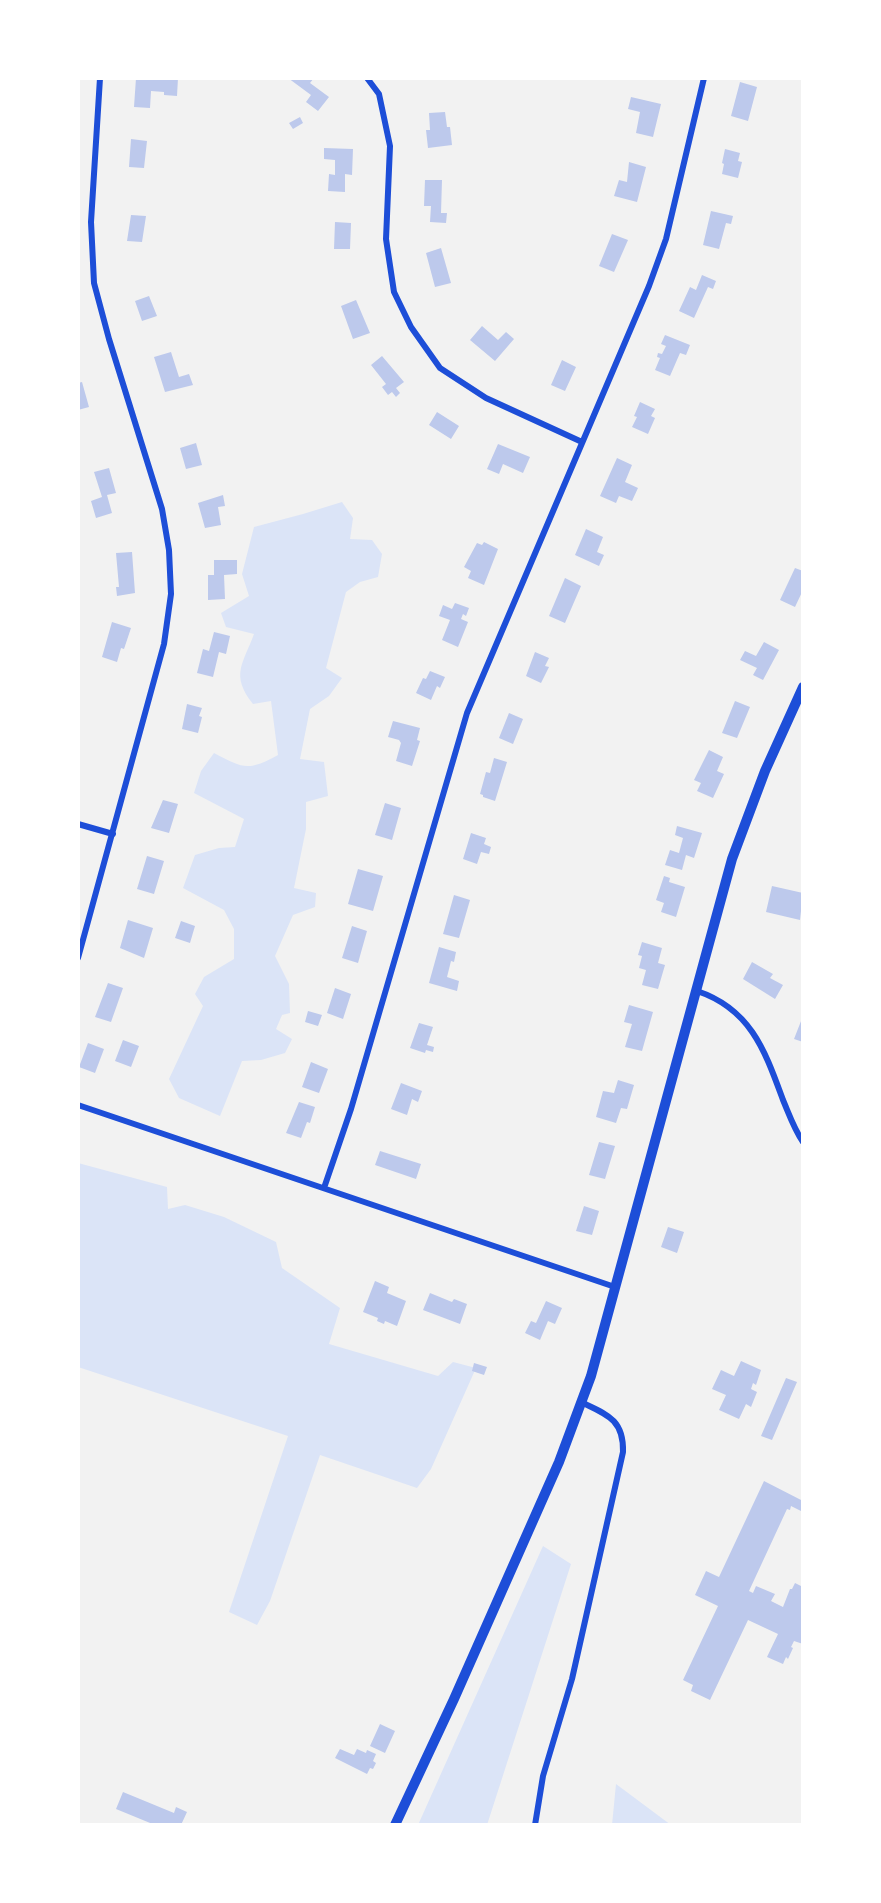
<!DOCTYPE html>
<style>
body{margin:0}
#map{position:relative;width:881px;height:1903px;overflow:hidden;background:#f2f2f2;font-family:Manrope,sans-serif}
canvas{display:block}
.frame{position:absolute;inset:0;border:80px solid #fff;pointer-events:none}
</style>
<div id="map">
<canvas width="881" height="1903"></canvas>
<div class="frame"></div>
</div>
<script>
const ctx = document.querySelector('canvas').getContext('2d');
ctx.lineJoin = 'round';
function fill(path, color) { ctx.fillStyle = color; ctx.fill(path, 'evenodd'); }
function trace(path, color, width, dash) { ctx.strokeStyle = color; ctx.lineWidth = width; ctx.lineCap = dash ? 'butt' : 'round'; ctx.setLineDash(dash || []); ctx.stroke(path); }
const green = new Path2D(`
 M342,502L353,518L350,539L372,540L382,554L378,577L360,582L346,592L326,668L342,678L329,696L310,709L300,759L324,762L328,796L306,802V829L294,888L316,893L315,907L293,915L275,956L289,984L290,1013L282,1015L276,1029L292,1039L285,1053L261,1060L242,1061L220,1116L179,1098L169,1079L203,1006L195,994L204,977L234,959V929L224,910L183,888L195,855L219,848L235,847L244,819L194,793L201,771L214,753C243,768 247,772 278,755L271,701L253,704C230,675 243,664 254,634L226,627L221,613L249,596L242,574L254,527L303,514Z
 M78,1163L167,1187L168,1209L185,1205L224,1217L276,1242L282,1268L340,1308L329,1344L438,1376L453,1362L476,1368L431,1469L417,1488L320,1455L270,1601L257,1625L229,1612L288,1436L78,1367Z
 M543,1546L571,1564L487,1825H418Z
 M616,1784L671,1825H612Z`);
const building = new Path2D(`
 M136,78H178L177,96L164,95V92L151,91L150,108L134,107Z
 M288,78H314L310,83L329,97L318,111L306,102L311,95Z
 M740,82L757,87L748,121L731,116Z
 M631,97L661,104L653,137L636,133L640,112L628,109Z
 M445,112L447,127H450L452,145L428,148L426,130H430L429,113Z
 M300,117L303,123L293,129L289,123Z
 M131,139L147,141L144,168L129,167Z
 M324,148L353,149L352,175L345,174V192L328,191L329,174L335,175V160L324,159Z
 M725,149L740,153L738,161L742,162L738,178L722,174L724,164L722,163Z
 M629,162L646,167L637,202L614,196L619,180L627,182Z
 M425,180H442L441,213H447L446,223L430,222L431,206H424Z
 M711,211L733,216L731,224L726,223L719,249L703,245Z
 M131,215L146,216L142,242L127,241Z
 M335,222L351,223L350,249H334Z
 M612,234L628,240L614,272L599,266Z
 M441,248L451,283L435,287L426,253Z
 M702,275L716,281L713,289L708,287L694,318L679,311L690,287L696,290Z
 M149,296L157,316L142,321L135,301Z
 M356,300L370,333L353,339L341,306Z
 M482,326L498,340L506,332L514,339L495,361L470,340Z
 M665,335L690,345L686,355L680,353L670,376L655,370L660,358L657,357L658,353L662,354L666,346L661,344Z
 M171,352L179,377L189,374L193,385L165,392L154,357Z
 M382,356L404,382L396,388L400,393L396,397L392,392L388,395L382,387L386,384L371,365Z
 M562,360L576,367L565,391L551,385Z
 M82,382L89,407L78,410V383Z
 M640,402L655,409L651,416L655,418L648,434L632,427L637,417L634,416Z
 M437,412L459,426L451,439L429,425Z
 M196,443L202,465L186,469L180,448Z
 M498,444L530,457L523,473L503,464L499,474L487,469Z
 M617,458L632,465L625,482L638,488L632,501L619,496L616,503L600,496Z
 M109,468L116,493L107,495L112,513L96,518L91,501L102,497L94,472Z
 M223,495L225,506L218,507L221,525L205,528L198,503Z
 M586,529L603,537L597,552L604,555L599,566L575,555Z
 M484,542L498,549L484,585L468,578L471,571L464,567L477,543L482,545Z
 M132,552L135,593L117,596L116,587H119L116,553Z
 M214,560H237V574L224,575L225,599L208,600V575H214Z
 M795,568L803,571V590L795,607L780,600Z
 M565,578L581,586L565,623L549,616Z
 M455,603L469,608L466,616L463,614L461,619L468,622L458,647L442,640L450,620L439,616L443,605L452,609Z
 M112,622L131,628L124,649L121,648L117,662L102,657Z
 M214,632L230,636L226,654L219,652L213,677L197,673L203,649L209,651Z
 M764,642L779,650L763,680L753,675L757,668L740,660L745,651L756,656Z
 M535,652L549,658L545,666L549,667L541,683L526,676Z
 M430,671L445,677L440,688L437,686L431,700L416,693L423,678L426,679Z
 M735,701L750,707L737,738L722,733Z
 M187,704L202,708L199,716L202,717L198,733L182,729Z
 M509,713L523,719L513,744L499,738Z
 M393,721L420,728L417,740L420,741L412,766L396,761L401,743L399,740L388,737Z
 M709,750L723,757L717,771L724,774L713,798L697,791L701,783L694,780Z
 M494,758L507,762L495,801L483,797V795L480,794L486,772L490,773Z
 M163,800L178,804L169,833L151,828Z
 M385,803L401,808L392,840L375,835Z
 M677,826L702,833L694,858L686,855L682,870L665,865L670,850L679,853L683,838L675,835Z
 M471,833L486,838L484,844L491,847L489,854L481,852L477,864L463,859Z
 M147,856L164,861L154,894L137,889Z
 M358,869L383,876L373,911L348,904Z
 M664,876L670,878L669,882L685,887L676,917L661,912L664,903L656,900Z
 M772,886L803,893L800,920L766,912Z
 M454,895L470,900L459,938L443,934Z
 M128,920L153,928L144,958L120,948Z
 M181,921L195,926L190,943L175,938Z
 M352,926L367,931L358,963L342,958Z
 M642,942L662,948L658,963L665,965L658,989L642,985L646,970L639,968L642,956L638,955Z
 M439,947L456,952L454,962L451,961L447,977L459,981L457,991L429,983Z
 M752,962L773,974L770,978L783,985L775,999L743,979Z
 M108,983L123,988L111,1022L95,1017Z
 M335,988L351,994L343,1019L327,1013Z
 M629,1005L653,1012L642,1051L625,1047L632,1024L624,1022Z
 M308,1011L322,1015L318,1026L305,1022Z
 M803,1016V1042L794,1039Z
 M419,1023L433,1027L427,1045L434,1047L433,1052L426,1050L425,1053L410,1048Z
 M123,1040L139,1046L131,1067L115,1061Z
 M88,1043L104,1049L95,1073L79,1067Z
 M311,1062L328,1069L319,1093L302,1087Z
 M618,1080L634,1085L627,1109L621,1108L616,1123L596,1117L603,1091L614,1093Z
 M401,1083L422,1091L418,1102L412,1099L407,1115L391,1109Z
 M299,1102L315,1107L310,1123L307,1122L301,1138L286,1133Z
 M599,1142L615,1146L605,1179L589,1175Z
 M380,1151L421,1164L416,1179L375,1165Z
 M584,1206L599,1211L592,1235L576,1231Z
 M668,1227L684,1232L677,1253L661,1247Z
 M375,1281L389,1287L387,1293L406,1301L397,1326L385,1321L384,1324L377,1321L378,1318L363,1312Z
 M430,1293L452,1302L454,1299L467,1304L460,1324L423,1310Z
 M546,1301L562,1308L555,1324L548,1321L540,1340L525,1333L531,1321L536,1323Z
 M741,1361L761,1370L756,1385L753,1383L751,1389L757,1392L751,1407L746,1404L739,1419L719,1410L726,1395L712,1389L721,1370L734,1376Z
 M474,1363L487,1367L484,1375L472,1371Z
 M786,1378L797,1382L772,1440L761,1436Z
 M764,1481L803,1501V1505L801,1511L791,1506L790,1510L787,1509L749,1591L753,1593L756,1586L775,1594L771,1601L783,1607L790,1589H792L795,1583L803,1587V1644L794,1641L791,1647L793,1648L788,1659L786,1657L783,1664L767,1657L778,1634L748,1620L710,1700L691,1691L693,1685L683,1680L718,1606L695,1595L706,1571L719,1577Z
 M380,1724L395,1731L385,1753L370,1746Z
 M340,1749L354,1755L357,1749L366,1753L367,1750L376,1754L373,1761L376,1763L373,1769L370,1768L367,1774L335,1758Z
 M123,1792L174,1813L176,1807L187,1812L181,1825H155L116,1809Z`);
const minor = new Path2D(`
 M367,78L379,94L390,146L386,239L394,292L411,327L440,368L486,398L582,442
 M78,824L113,834
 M78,958L164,644L171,594L169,550L162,509L109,339L94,283L91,222L100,78
 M697,991C751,1009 765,1051 783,1100C789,1114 794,1129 803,1142
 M78,1105L615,1287
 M324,1188L351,1109L467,713L649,286L666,239L704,78
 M535,1825L543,1776L572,1679L623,1452C624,1419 606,1414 581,1402`);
const secondary = new Path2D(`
 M395,1825L454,1699L559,1462L591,1376L732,859L765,771L803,687`);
fill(green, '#dbe4f7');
fill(building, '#bdc9ec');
trace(minor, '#1d4ed8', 6);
trace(secondary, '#1d4ed8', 10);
</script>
